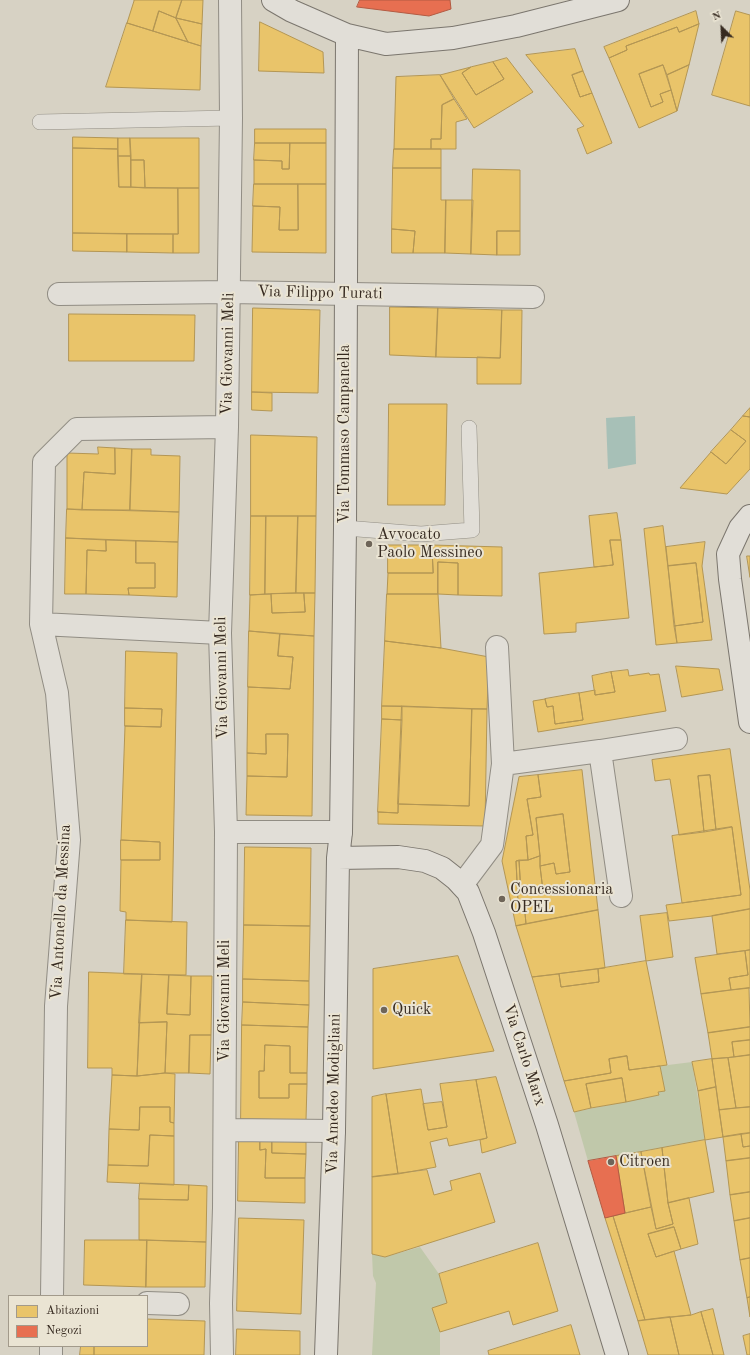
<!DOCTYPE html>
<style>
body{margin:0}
#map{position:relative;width:750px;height:1355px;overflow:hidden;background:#d7d2c4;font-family:"Old Standard TT",serif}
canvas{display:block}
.legend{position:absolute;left:8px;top:1295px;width:140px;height:52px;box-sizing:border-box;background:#eae4d3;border:1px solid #a29a8b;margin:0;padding:5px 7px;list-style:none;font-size:12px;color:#362a20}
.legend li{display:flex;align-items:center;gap:8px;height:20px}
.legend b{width:20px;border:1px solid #a29a8b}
.north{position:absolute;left:702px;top:8px;width:40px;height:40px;-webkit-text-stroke:3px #eae4d3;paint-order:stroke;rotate:336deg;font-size:11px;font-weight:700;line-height:16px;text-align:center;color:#362a20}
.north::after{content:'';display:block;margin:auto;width:14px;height:18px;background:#362a20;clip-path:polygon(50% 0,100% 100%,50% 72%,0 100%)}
</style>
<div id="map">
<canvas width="750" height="1355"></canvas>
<ul class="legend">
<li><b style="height:11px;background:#e9c46a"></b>Abitazioni</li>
<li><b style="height:11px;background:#e76f51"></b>Negozi</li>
</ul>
<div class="north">N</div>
</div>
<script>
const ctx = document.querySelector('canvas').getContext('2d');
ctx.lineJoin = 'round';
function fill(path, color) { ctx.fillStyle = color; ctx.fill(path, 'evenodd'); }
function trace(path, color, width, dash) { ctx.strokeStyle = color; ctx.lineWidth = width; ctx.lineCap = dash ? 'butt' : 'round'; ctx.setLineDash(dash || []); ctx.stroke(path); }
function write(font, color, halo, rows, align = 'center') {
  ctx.font = font + ' "Old Standard TT",serif'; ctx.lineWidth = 4; ctx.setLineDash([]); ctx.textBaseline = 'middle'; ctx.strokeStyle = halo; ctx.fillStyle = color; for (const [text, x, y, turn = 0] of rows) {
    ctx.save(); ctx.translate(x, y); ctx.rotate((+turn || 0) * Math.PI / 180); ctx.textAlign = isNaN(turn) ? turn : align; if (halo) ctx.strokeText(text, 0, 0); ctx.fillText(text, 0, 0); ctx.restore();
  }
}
const green = new Path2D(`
 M692,1062L705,1140L588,1161L574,1112L659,1095L658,1092L664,1090L660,1066Z
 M420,1247L439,1274L447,1303L432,1308L440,1332V1355H372L376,1283L373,1276L372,1254L385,1257Z`);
const water = new Path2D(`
 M635,416L636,464L608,469L606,418Z`);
const homes = new Path2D(`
 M134,0H182L176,18L159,11L153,31L127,23L134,1Z
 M182,0H203L202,24L176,18Z
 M159,11L176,18L188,42L153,31Z
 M696,11L699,24L679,32L677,27L626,46L627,50L609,58L604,47Z
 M736,11L750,15V106L712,95Z
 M176,18L202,24L201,46L188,42Z
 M260,22L323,52L324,73L259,71Z
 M127,23L201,46L200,90L106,87Z
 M699,24L689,65L667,75L663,65L639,74L651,107L663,102L660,94L671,90L677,111L639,128L609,58L627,50L626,46L677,27L679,32Z
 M575,49L583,71L572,75L580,97L592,93L612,143L587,154L577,129L584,126L526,55Z
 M507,58L533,92L474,128L440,75L471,67L462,73L476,95L504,79L493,62Z
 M493,62L504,79L476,95L462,73L471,67Z
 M663,65L671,90L660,94L663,102L651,107L639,74Z
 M689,65L677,111L667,75Z
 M583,71L592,93L580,97L572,75Z
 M440,75L454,99L442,105L441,139H431V149H394L396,77Z
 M454,99L467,119L456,122V149H431V139H441L442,105Z
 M255,129H326V143H255Z
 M73,137L118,138V149L73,148Z
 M118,138H130L131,156H118Z
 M130,138H199V188H145L144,160H131Z
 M255,143H290L289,169H282V161L254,160Z
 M290,143H326V184H254V160L282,161V169H289Z
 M73,148L118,149L119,187L178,188V234L73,233Z
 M394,149H441V168H393Z
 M118,156H131V187H119Z
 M131,160H144L145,188L131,187Z
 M393,168H441V200H446L445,253H413L415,231L392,229Z
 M473,169L520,170V231H497V255L471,254Z
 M254,184H298V230H279L280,207L253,206Z
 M298,184H326V253L252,252L253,206L280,207L279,230H298Z
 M178,188H199V253H173V234H178Z
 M446,200H473L471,254L445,253Z
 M392,229L415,231L413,253H392Z
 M497,231H520V255H497Z
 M73,233L127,234V252L73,251Z
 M127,234H173V253L127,252Z
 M390,307L438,308L436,357L390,355Z
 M253,308L320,310L318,393L252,392Z
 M438,308L502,310L500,358L436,357Z
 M502,310H522L521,384H477V357L500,358Z
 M69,314L195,315L194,361H69Z
 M252,392L272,393V411L252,410Z
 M389,404H447L445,505H388Z
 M750,408V417L743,416Z
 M743,416L750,417V469L727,494L680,488L711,452L726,464L746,441L731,430Z
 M731,430L746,441L726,464L711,452Z
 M251,435L317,437L316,516H251Z
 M98,447L115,448V474L84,472L82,510L67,509V453L98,454Z
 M115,448L132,449L130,510H82L84,472L115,474Z
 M132,449H151V455L180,456L179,512L130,510Z
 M67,509L179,512L178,542L66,538Z
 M617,513L621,540H610L613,565L594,567L589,516Z
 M251,516H266L265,594L250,595Z
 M266,516H298L296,593L265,594Z
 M298,516H316L315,593H296Z
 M663,526L677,643L656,645L644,529Z
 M66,538L106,540V551L87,550L86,594H65Z
 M106,540L136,541V563H155V588H128L129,595L86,594L87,550L106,551Z
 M610,540H621L629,618L576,623V632L544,634L539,573L613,565Z
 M136,541L178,542L177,597L129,595L128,588H155V563H136Z
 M705,542L702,566L712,640L677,643L674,626L703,622L696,563L668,566L666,547Z
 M388,545H432L433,573H388Z
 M432,545L502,547V596L458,595V563L438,562V594H387L388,573H433Z
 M747,556H750V577Z
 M438,562L458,563V595L438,594Z
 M696,563L703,622L674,626L668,566Z
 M296,593H304L305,612L272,613L271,594Z
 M304,593H315L314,636L249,631L250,595L271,594L272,613L305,612Z
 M387,594H438L441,648L385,641Z
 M249,631L280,634L278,656L293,657L290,689L248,687Z
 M280,634L314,636L312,816L246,815L247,776L287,777L288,734H266V754L247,753L248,687L290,689L293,657L278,656Z
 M385,641L441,648L489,657L487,709L382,706Z
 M126,651L177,653L172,922L126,920V912L120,911L121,860H160V842L121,840L125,726L161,727L162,709L125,708Z
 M676,666L719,669L723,690L682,697Z
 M628,670L629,676L649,673L650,675L659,674L666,711L538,732L533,701L545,699L547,707L553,706L555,724L583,720L579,693L595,690V695L615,692L611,672Z
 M611,672L615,692L595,695L592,676Z
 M579,693L583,720L555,724L553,706L547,707L545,699Z
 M382,706H402V720L382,719Z
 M402,706L472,709L469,806L398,804Z
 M125,708L162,709L161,727L125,726Z
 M472,709H487L485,826L378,824V812L398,813V804L469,806Z
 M382,719L402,720L398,813L378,812Z
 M266,734H288L287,777L247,776V753L266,754Z
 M730,749L750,890V909L712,916L669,921L666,905L741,895L732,827L716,830L710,775L698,776L704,832L679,835L670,779L655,781L652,760Z
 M582,770L598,910L526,924L524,902H518L516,861L519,860L521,894L543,891L540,866L554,863L556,874L570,872L563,814L536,818L540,856L528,860L526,836L533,835L527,799L541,797L538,775Z
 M538,775L541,797L527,799L533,835L526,836L528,860L516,861L518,902H524L526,924L516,926L502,861L519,777Z
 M710,775L716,830L704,832L698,776Z
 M563,814L570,872L556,874L554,863L540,866V856L536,818Z
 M732,827L741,895L682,903L672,836Z
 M121,840L160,842V860H121Z
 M245,847L311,848L310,926L244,925Z
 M540,856V866L543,891L521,894L519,860H528Z
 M750,909V950L717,954L712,916Z
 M598,910L605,968L532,977L516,926Z
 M667,913L673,957L646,961L640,916Z
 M126,920L187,922L186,975L124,974Z
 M244,925L310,926L309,981L243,979Z
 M750,950V988L731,990L729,978L748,975L745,951Z
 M745,951L748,975L729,978L731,990L701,994L695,958Z
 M458,956L494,1051L373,1069V969Z
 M646,961L667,1065L629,1070L627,1056L609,1059L611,1073L564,1081L532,977L559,974L561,987L599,982L598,969Z
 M598,969L599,982L561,987L559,974Z
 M89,972L142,974L137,1076L112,1075V1068H88Z
 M142,974L169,975L167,1014L190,1015L191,976H212L211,1035H190L189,1073H165L167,1022L139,1023Z
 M169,975L191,976L190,1015L167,1014Z
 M243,979L309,981V1005L243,1002Z
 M749,988L750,1027L708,1033L701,994Z
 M243,1002L309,1005L308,1027L242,1025Z
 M167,1022L165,1073L137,1076L139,1023Z
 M242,1025L308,1027L307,1073H290V1046L265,1045L264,1071H259V1098H289V1084H307L306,1120L241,1119Z
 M750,1027V1040L732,1042L734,1057L712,1059L708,1033Z
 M190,1035H211L210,1074L189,1073Z
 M750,1040V1055L734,1057L732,1042Z
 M265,1045L290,1046V1073H307V1084H289V1098H259V1071H264Z
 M750,1055V1107L736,1108L728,1058Z
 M627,1056L629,1070L660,1066L665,1091L658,1092L659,1095L626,1102L622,1078L586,1084L591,1108L574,1112L564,1081L611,1073L609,1059Z
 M728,1058L736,1108L719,1110L712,1059Z
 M712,1059L716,1087L698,1091L692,1062Z
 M165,1073L175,1074L174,1123L170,1122V1107H140L139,1130L109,1129L112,1075L137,1076Z
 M496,1077L516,1143L482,1153L480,1140L487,1138L476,1080Z
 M622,1078L626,1102L591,1108L586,1084Z
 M476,1080L487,1138L449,1146L447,1138L430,1142L436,1167L398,1174L386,1094L421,1089L428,1130L447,1127L440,1084Z
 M716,1087L723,1137L705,1140L698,1091Z
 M386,1094L398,1174L372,1177V1097Z
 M442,1102L447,1127L428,1130L423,1104Z
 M140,1107H170V1122L174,1123V1136L150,1135L148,1166L108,1165L109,1129L139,1130Z
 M750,1107V1133L723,1137L719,1110Z
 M750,1133V1146L743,1147L741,1134Z
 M741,1134L743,1147L750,1146V1158L726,1161L723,1137Z
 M150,1135L174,1136V1185L107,1182L108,1165L148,1166Z
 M239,1140H260V1150L266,1149L265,1178H305V1203L238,1201Z
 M260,1140L272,1141V1153L306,1154L305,1178H265L266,1149L260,1150Z
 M705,1140L714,1192L668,1203L662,1148Z
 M272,1141L306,1142V1154L272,1153Z
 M662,1148L668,1203L673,1224L656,1229L641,1152Z
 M641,1152L651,1207L625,1213L616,1156Z
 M750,1158V1192L730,1195L726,1161Z
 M427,1170L434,1195L452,1190L450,1181L480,1173L495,1222L385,1257L372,1254V1177Z
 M140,1183L189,1185L188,1200L139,1199Z
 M189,1185L207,1186L206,1242L139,1240V1199L188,1200Z
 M750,1192V1218L734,1221L730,1195Z
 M689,1198L698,1244L681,1249L674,1227L648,1234L656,1257L674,1251L691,1315L645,1320L613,1216L651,1207L656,1229L673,1224L668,1203Z
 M613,1216L645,1320L638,1321L605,1218Z
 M239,1218L304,1220L301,1314L237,1311Z
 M750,1218V1258L740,1260L734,1221Z
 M674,1227L681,1249L656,1257L648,1234Z
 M85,1240H147L146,1287L84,1285Z
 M147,1240L206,1242L205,1287H146Z
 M538,1243L558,1311L513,1325L509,1311L440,1332L432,1308L447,1303L439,1274Z
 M750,1258V1297L747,1298L740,1260Z
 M750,1297V1317L747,1298Z
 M713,1309L724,1355H713L701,1312Z
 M701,1312L713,1355H679L670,1317L691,1315Z
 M670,1317L679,1355H648L638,1321Z
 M147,1319L205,1321L204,1355H94V1346H147Z
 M571,1325L580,1355H489L488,1351Z
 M237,1329L300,1331V1355H236Z
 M750,1334V1355H747L743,1336Z
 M81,1346H94V1355H80Z`);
const shops = new Path2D(`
 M360,0H450L451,9L429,16L357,7Z
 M616,1156L625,1213L605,1218L588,1161Z`);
const lane = new Path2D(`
 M40,122L231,118
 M345,528L421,534L472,530L469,428`);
const street = new Path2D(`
 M59,294L229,292L533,297
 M41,624L220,633
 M600,751L676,739
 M503,764L600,751L621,896
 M226,832H341
 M462,885L492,845L503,764L497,647
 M225,1130L334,1131
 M52,1296L56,1006L69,840L57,693L41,624L44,462L77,429L227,427
 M147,1303L178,1304
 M51,1355V1346
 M222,1355L221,1303L224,1208L226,832L220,633L227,427L231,118L230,0`);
const secondary = new Path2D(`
 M273,0L292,11L347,35L386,44L453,38L516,26L618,0
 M750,516L740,528L728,554L730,579L750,722
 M338,858L398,857L425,861L442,868L456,879L468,892L484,933L547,1125L617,1355
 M326,1355L334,1131L338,858L341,832L345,528L347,35`);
const markers = [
 [369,544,4,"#6e6559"],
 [502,899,4,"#6e6559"],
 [384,1010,4,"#6e6559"],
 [611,1162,4,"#6e6559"]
];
const streetNames = [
 ["Via Filippo Turati",320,293,1],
 ["Via Giovanni Meli",228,354,-89],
 ["Via Tommaso Campanella",345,434,-90],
 ["Via Giovanni Meli",222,678,-91],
 ["Via Antonello da Messina",61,912,-87],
 ["Via Giovanni Meli",225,1001,-90],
 ["Via Carlo Marx",524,1055,72],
 ["Via Amedeo Modigliani",334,1094,-89]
];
const poiNames = [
 ["Avvocato",377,535],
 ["Paolo Messineo",377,553],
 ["Concessionaria",510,890],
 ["OPEL",510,908],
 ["Quick",392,1010],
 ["Citroen",619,1162]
];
fill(green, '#c0c8aa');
fill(water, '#a7c0b7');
fill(homes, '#e9c46a');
trace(homes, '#b39654', 1);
fill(shops, '#e76f51');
trace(shops, '#b25a42', 1);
trace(lane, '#918d84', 16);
trace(street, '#918d84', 24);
trace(secondary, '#7b766e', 24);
trace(lane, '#e1ded7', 15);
trace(street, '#e1ded7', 22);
trace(secondary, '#e1ded7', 22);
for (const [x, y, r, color] of markers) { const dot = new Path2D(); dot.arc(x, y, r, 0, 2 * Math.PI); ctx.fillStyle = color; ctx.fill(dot); trace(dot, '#eae4d3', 1.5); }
write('16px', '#362a20', '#eae4d3', streetNames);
write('16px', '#362a20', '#eae4d3', poiNames, 'left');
</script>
